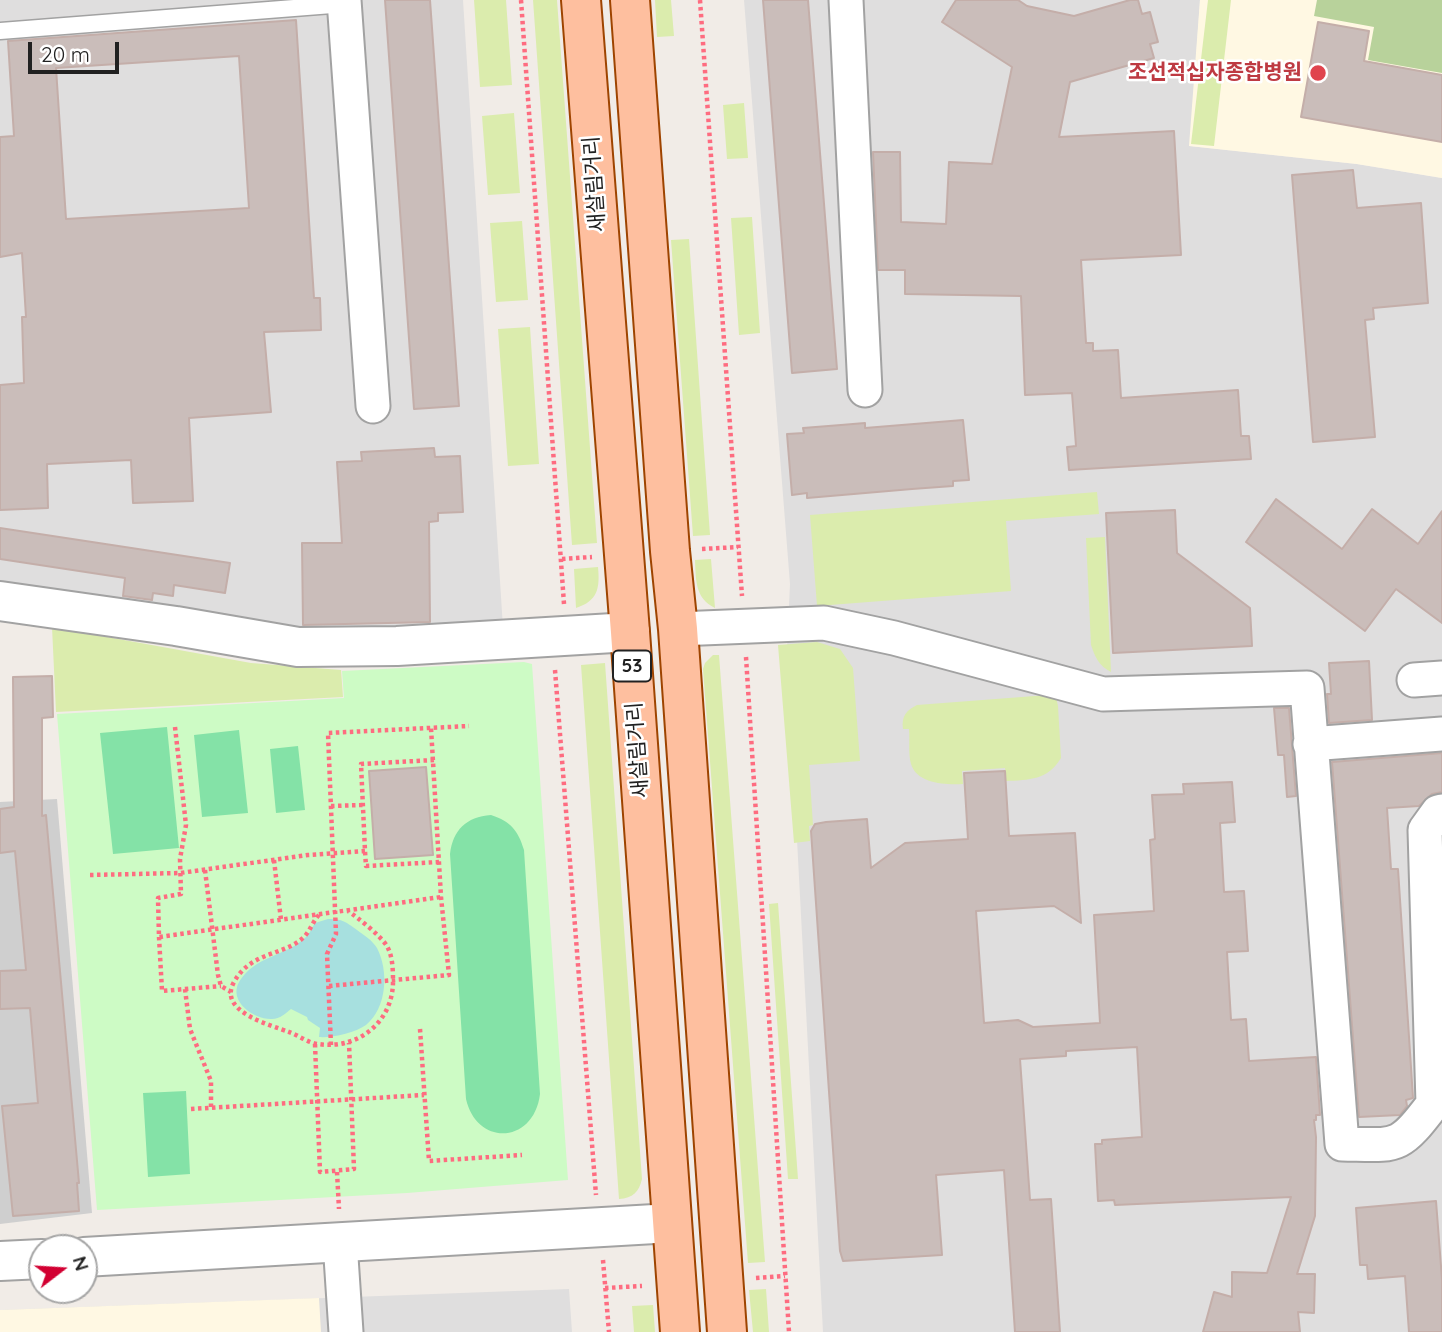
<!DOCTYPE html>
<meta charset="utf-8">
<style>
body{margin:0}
#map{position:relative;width:1442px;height:1332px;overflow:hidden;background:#f1ece7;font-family:Quicksand,sans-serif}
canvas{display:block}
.north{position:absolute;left:28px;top:1234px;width:70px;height:70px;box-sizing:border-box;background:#fff;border:2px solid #a6a6a6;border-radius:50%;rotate:73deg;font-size:19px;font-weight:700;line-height:28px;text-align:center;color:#212121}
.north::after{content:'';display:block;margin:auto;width:24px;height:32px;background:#d20032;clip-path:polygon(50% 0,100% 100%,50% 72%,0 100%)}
.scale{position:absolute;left:28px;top:42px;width:91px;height:32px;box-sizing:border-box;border:4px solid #212121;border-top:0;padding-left:9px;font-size:21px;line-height:24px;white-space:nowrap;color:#212121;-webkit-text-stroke:5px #fff;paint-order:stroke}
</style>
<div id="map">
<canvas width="1442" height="1332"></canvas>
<div class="north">N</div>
<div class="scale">20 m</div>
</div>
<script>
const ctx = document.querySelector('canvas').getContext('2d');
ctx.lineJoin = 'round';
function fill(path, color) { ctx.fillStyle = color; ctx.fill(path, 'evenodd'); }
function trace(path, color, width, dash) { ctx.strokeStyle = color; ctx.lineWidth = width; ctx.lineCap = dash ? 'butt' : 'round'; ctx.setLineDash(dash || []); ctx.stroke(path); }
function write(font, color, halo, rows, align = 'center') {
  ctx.font = font + ' Quicksand,"Noto Sans KR",sans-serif'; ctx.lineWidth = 5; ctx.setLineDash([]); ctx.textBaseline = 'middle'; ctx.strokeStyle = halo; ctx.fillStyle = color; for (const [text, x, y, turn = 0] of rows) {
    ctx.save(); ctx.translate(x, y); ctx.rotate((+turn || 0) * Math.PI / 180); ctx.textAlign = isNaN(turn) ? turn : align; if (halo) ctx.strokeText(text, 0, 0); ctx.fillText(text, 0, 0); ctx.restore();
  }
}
const residential = new Path2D(`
 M0,0H463L503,628L296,639L91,603L0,581Z
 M744,0H1200L1190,146L1357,164L1442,178V1332H823L787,650L790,584Z
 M569,1289L572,1332H0V1310Z`);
const education = new Path2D(`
 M1200,0H1442V178L1357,164L1189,146Z
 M319,1298L321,1332H0V1310Z`);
const religious = new Path2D(`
 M57,799L92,1213L0,1224V802Z`);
const grass = new Path2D(`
 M474,0H506L512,85L480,87Z
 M533,0H557L597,543L572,545Z
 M655,0H671L674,36L657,37Z
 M1208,0H1231L1214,146L1191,144Z
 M744,103L748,158L727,159L723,105Z
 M514,113L520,193L488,195L482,116Z
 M752,217L760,333L739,335L731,218Z
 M522,221L528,300L496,302L490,223Z
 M689,239L710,535L693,536L671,240Z
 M530,327L539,464L508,466L498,329Z
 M1097,492L1099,514L1006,521L1011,591L817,606L810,515Z
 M1105,537L1111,672C1099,666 1095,657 1091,645L1086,538Z
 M711,559L715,608C695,598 696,581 695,560Z
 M598,567C600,588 598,601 576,608L574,569Z
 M52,627L251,663L341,670L343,697L56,712Z
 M817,642L840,649L853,668L860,761L809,765L813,825L809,826L810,841L794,843L778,645Z
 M713,655H719L765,1262L748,1263L703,669L705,663Z
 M605,663L642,1179C639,1192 633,1198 619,1199L581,665Z
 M1048,695L1056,697L1058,706L1061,758C1048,780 1029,780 1006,781L1005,768L962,771L963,784C946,785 917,784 911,764C908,754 910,740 909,729H903C901,716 907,710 917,705Z
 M778,903L798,1179H788L769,904Z
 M766,1289L769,1332H753L749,1290Z
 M653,1305L655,1332H634L632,1306Z`);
const forest = new Path2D(`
 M1317,0H1442V73L1368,60L1374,27L1314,16Z`);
const park = new Path2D(`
 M524,662L532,664L568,1180L407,1193L97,1210L57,714L344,698L342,671Z`);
const pitch = new Path2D(`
 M167,727L179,848L113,854L100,733Z
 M239,730L248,813L202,817L194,735Z
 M298,746L305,810L276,813L270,749Z
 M491,815C510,821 518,830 524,850L540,1094C534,1144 477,1147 466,1099L450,854C453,830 466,817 491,815Z
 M186,1091L190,1174L148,1177L143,1093Z`);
const water = new Path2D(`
 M328,919C343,919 346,922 357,930C365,936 372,940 377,948C389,971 387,1008 366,1025C355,1033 332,1038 319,1037L320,1028L308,1020L307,1017L291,1009C286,1013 280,1019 272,1019C255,1020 228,1002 239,982C254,956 287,956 306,937C310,934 312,927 315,923Z`);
const building = new Path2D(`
 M385,0H430L459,406L414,409Z
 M763,0H808L837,369L792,373Z
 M956,0H1018L1027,6L1074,16L1130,0H1138L1142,14L1150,12L1158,42L1150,44L1154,58L1070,82L1059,137L1174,131L1181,255L1081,260L1086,343H1093V351L1118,350L1121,398L1238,390L1241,436H1249L1251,459L1069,470L1067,447L1076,446L1072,393L1025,395L1021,296L905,294V270H878L873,152H900L901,222L946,224L949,162L992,164L1012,67L942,22Z
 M296,20L314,298H320L321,330L264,332L271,412L189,418L193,501L133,503L131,460L47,464L48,508L0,510V385L24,383L22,317H26L22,253L0,257V137L14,136L8,41ZM239,56L249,208L66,219L56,68Z
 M1318,22L1369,31L1364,61L1442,75V142L1301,117Z
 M1353,170L1357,208L1421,203L1428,303L1373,308L1374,319L1365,320L1375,437L1313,442L1292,175Z
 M963,420L969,480L953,481V486L912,489L807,498V493L792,495L787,434L804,433L803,428L841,425L865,423V428Z
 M434,448L435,457L460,456L463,512L438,513V521L429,522L430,622L303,625L302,543H342L337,462L362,461L361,452Z
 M1276,499L1342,549L1372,509L1418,544L1442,511V623L1396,589L1365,631L1246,542Z
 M1175,510L1177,553L1250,608L1252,646L1113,653L1106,513Z
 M0,528L230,563L225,593L174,585L173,596L153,593L152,600L123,596L125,578L0,559Z
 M1369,661L1372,720L1329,723L1327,694H1331L1329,663Z
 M52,676L53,717L42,718V816L46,815L79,1183H77L79,1211L13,1216L2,1106L38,1103L30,1008L0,1009V971L26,970L15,851L0,853V809L14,807L13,677Z
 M1274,708H1289L1296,796L1287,797L1284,755H1278Z
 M1442,753V792L1432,794L1419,806L1387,808L1391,869H1398L1413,1098L1406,1100L1407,1106L1400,1115L1359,1117L1332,762Z
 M426,767L433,855L375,859L369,771Z
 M1005,771L1009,836L1075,833L1081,923L1054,906L976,911L984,1023L1018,1020L1033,1027L1100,1023L1094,915L1154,911L1150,840L1155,839L1152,795L1184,794L1183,784L1232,782L1235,822L1220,823L1224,892L1244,891L1248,951L1227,952L1231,1020L1246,1019L1249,1061L1316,1057L1320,1115H1316V1120H1314L1316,1137L1315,1216L1297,1274H1315L1314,1313L1298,1312L1300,1332H1203L1214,1292L1232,1297V1272L1267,1273L1291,1197L1115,1205L1114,1200L1098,1201L1095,1144H1102V1140L1142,1137L1137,1047L1066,1051V1056L1020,1059L1030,1200L1051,1199L1060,1332H1015L1004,1170L936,1175L942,1255L843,1261L840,1251L811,831L815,824L826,822L867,819L871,868L905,843L968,839L964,773Z
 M1436,1201L1442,1279V1332H1409L1405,1276L1368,1279L1367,1265H1360L1356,1208Z`);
const path = new Path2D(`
 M521,0L564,604
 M700,0L742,596
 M702,549L738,547
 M562,559L592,557
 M746,657L789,1332
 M555,670L596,1195
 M175,727L186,825L180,859L181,894L158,898L159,937L441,897
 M434,760L361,764L365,851L366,866L439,862
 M331,806L363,805
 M274,860L281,920
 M205,870L218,975L221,986L231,992
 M90,875L180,873L308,855L365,851
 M319,915C313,921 310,931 304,937C284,956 251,951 234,982C217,1012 271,1025 289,1032C298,1035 308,1043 318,1044C357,1050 392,1023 393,983C393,971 393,957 387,946C380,935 358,918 348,911
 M159,937L162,991L221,986
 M329,986L449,975L441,897L431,728
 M185,989L190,1029L211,1081V1108
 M420,1029L429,1161L522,1155
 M315,1044L320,1172L354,1169L349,1043
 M331,1045L327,954L336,934L328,733L469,726
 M191,1109L424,1095
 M337,1172L339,1209
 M603,1260L609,1332
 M756,1278L785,1276
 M605,1288L642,1286`);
const service = new Path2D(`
 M0,31L345,4`);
const minor = new Path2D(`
 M344,0L373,406
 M846,0L865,390
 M678,629L824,623L894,638L1103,694L1307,688L1342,1144C1398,1145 1398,1150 1433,1104L1425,830L1438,812L1442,811
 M1414,680L1442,678
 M1310,744L1442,734
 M340,1242L346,1332`);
const tertiary = new Path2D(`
 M0,601L176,626L298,647L397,646L630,632
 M84,1257L672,1223
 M0,1261L42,1259`);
const primary = new Path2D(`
 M581,0L630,632L680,1332
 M630,0L670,551L678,629L727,1332`);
const markers = [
 [1318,73,9,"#e0444e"]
];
const shields = [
 [632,666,38]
];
const shieldNames = [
 ["53",632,666]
];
const healthNames = [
 ["조선적십자종합병원",1302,73]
];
const streetNames = [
 ["새살림거리",595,184,-94],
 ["새살림거리",638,750,-94]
];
fill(residential, '#dfdede');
fill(education, '#fff8e3');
fill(religious, '#cfcfcf');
fill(grass, '#dbecad');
fill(forest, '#b8d29b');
fill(park, '#cdfbc5');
fill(pitch, '#84e2a7');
fill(water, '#a7e0df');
fill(building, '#cabdba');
trace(building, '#c4aea9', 2);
trace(service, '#a2a2a2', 19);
trace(minor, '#a2a2a2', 37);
trace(tertiary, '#a2a2a2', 42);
trace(primary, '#9e4400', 42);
trace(path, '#fe6c80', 4.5, [3.5, 3.5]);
trace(service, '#fff', 16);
trace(minor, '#fff', 33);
trace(tertiary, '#fff', 38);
trace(primary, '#febf9f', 38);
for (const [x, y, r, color] of markers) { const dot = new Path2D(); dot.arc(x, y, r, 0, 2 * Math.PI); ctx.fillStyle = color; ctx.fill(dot); trace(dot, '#fff', 2.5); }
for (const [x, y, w] of shields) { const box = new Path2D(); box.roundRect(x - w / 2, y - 15.5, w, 31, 5); ctx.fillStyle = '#fff'; ctx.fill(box); trace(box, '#212121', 2); }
write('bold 19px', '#212121', null, shieldNames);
write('bold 21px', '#be3a42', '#fff', healthNames, 'right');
write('21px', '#212121', '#fff', streetNames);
</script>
